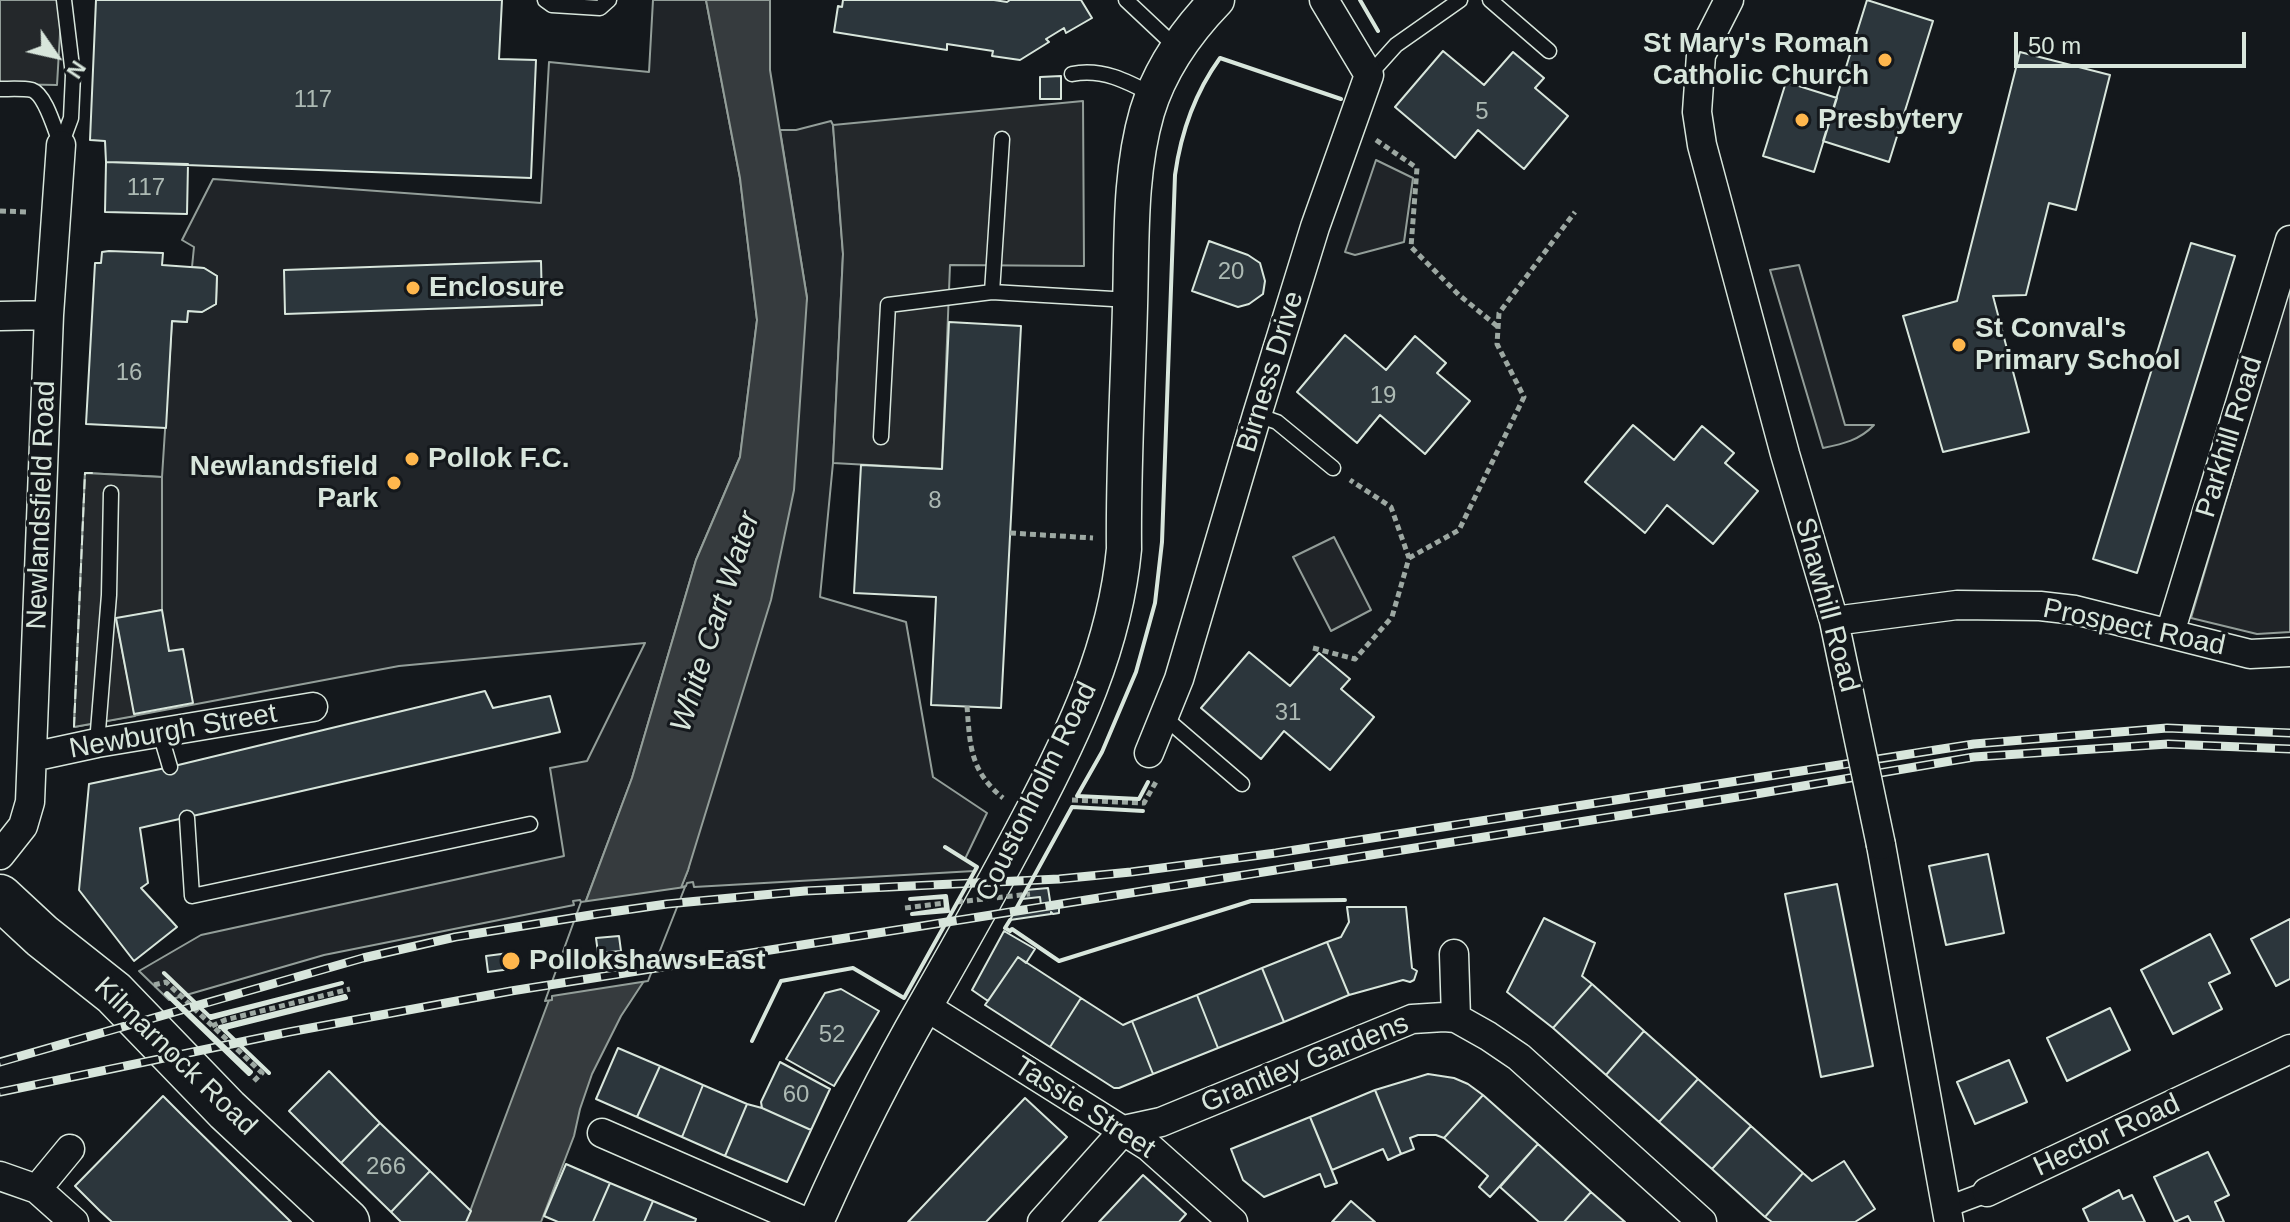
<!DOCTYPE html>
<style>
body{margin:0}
#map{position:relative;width:2290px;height:1222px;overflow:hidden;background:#14181c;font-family:Arial,sans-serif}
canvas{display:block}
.north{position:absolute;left:16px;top:16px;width:80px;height:80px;-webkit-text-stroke:6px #14181c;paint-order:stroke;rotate:124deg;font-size:22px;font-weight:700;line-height:32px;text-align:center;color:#d8e6dc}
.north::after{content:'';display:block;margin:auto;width:28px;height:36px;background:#d8e6dc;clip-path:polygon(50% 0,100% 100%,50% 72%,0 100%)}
.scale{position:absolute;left:2014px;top:32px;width:232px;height:36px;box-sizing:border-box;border:4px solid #d8e6dc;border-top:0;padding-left:10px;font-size:24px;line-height:28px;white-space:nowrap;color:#d8e6dc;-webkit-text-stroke:6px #14181c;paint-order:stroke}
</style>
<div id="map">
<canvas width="2290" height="1222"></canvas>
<div class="north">N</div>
<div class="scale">50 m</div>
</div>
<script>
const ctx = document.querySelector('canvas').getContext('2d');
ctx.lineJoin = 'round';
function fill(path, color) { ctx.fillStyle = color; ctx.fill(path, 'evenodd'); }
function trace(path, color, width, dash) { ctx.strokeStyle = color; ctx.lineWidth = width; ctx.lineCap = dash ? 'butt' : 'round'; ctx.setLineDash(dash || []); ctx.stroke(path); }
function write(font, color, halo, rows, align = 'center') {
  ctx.font = font + ' Arial,sans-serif'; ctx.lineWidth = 6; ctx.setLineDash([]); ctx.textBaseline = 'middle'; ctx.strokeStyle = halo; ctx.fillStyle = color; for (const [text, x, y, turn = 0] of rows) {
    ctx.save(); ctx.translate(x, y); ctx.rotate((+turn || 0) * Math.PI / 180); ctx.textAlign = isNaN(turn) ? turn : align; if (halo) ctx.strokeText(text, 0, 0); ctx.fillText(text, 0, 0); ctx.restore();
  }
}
const green = new Path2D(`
 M653,0H706L740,178L757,320L740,457L696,560L632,778L585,903L582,904L580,900L573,901L574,905L324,955L169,1000L139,971L201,935L564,856L550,768L587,761L645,643L399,666L74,727L85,473L162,477L172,321L187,322L188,311L202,312L216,304L217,276L204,268L192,267L194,247L182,240L213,179L541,203L549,62L649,72Z
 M831,121L833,125L843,254L833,463L820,597L906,622L933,777L987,813L965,859L977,867L974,871L694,887L693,882L687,883L686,886L681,887L688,870L807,298L780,130H796Z
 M1376,160L1413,178L1404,242L1355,255L1345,252Z
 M1799,265L1845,425H1874C1860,440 1843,444 1823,448L1770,270Z
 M2290,284V632L2257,634L2191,618Z
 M1334,537L1371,610L1331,631L1293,557Z`);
const parking = new Path2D(`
 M0,0H62L57,85L0,84Z
 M1083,101L1084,266L950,265L942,469L833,463L843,254L833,125Z
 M85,473L162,477V610L116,619L135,716L74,727Z`);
const water = new Path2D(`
 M706,0H770V70L807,298L794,490L771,600L688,870L644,981L621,1016L592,1074L580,1109L574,1136L541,1222H466L632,778L696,560L740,457L757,320L740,178Z`);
const pier = new Path2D(`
 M685,887L648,981L552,996V1000L545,1001L581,902Z`);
const building = new Path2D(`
 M96,0H502L499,59L536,60L531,178L106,162L105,141L90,140Z
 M843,0H994L1007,2L1010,0H1081L1092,18L1066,33L1064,28L1046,39L1049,42L1020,60L992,56L993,51L947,44V50L834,32L838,6L842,7Z
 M1867,0L1933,21L1889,162L1823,141Z
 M1443,51L1484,85L1513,52L1544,78L1535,88L1568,116L1524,169L1478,130L1455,158L1395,107Z
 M2020,52L2110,75L2076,210L2049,203L2026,295L1993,296L2029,432L1943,452L1903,316L1957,301Z
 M1061,76V99H1040V77Z
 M1786,82L1837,98L1814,172L1763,156Z
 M106,162L188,164L187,214L105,212Z
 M1209,241L1248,255L1260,263L1265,281L1263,294L1249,304L1238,307L1192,291Z
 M2191,243L2235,256L2137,573L2093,559Z
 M109,251L163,253L162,265L204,268L217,276L216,304L202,312L188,311L187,322L172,321L166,428L86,424L95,263H101L102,252Z
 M541,261L542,305L285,314L284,270Z
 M949,322L1021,326L1001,708L931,705L936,597L854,593L861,465L942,469Z
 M1345,335L1386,370L1415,336L1446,363L1437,373L1470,401L1425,454L1380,415L1357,443L1297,392Z
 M1633,425L1674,460L1702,426L1734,453L1725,463L1758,491L1713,544L1667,505L1645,533L1585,482Z
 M162,610L169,651L183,649L193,703L134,714L116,618Z
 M1249,652L1290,686L1319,653L1350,679L1341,689L1374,717L1330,770L1284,731L1261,759L1201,708Z
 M485,691L493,708L550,696L560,732L140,828L148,883L141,888L177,927L134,961L79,890L89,784L170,767Z
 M1988,854L2004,933L1946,945L1929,866Z
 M1837,884L1873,1066L1821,1077L1785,894Z
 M1048,888L1051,907L1059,905V913L1053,914L1051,912V914L1010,920L1016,909L1041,905L1040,897L1022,899L1026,890Z
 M1347,907H1406L1412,968L1417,971L1414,980L1410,982L1403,980L1349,995L1327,942L1341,937L1349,922Z
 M1544,918L1595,943L1582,976L1592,984L1553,1028L1507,992Z
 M2290,919V979L2276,986L2251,939Z
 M1004,931L1035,949L1026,963L1018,957L988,1001L972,990Z
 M2210,934L2230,973L2209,983L2222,1009L2173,1034L2141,970Z
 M619,936L621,951L598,953L596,938Z
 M1327,942L1349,995L1284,1022L1262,968Z
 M509,953L511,969L488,972L486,956Z
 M1018,957L1081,998L1050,1047L985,1005Z
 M1262,968L1284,1022L1218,1048L1197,995Z
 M1592,984L1644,1031L1606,1075L1553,1028Z
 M841,989L879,1011L834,1086L786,1059L825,993Z
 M1197,995L1218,1048L1153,1074L1132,1021Z
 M1081,998L1123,1025L1132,1021L1153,1074L1119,1088H1114L1050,1047Z
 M2110,1008L2130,1050L2067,1081L2047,1038Z
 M1644,1031L1698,1079L1659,1122L1606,1075Z
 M618,1048L660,1066L637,1117L596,1099Z
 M2009,1060L2027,1102L1975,1124L1957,1082Z
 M780,1062L830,1089L811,1130L762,1108L761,1102Z
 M660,1066L703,1085L682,1137L637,1117Z
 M329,1071L380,1123L341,1163L289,1111Z
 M1428,1074L1454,1078L1468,1084L1483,1095L1444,1138L1436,1135H1418L1410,1138L1414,1149L1401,1154L1375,1090Z
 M1698,1079L1751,1126L1712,1169L1659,1122Z
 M703,1085L747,1104L725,1156L682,1137Z
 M1375,1090L1401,1154L1388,1160L1383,1149L1332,1170L1310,1117Z
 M1483,1095L1538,1144L1490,1197L1479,1187L1488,1176L1444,1138Z
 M163,1096L188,1121L291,1222H112L100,1211L75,1186Z
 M1025,1098L1067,1137L986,1222H908Z
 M747,1104L762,1108L811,1130L787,1182L725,1156Z
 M1310,1117L1337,1183L1325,1187L1320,1174L1264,1197L1243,1180L1231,1149Z
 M380,1123L430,1171L391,1212L341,1163Z
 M1751,1126L1803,1173L1765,1217L1712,1169Z
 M1538,1144L1591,1192L1564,1222H1539L1500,1187Z
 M2208,1152L2229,1195L2215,1202L2224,1222H2191L2188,1216L2175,1222L2154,1177Z
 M1844,1161L1875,1209L1855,1222H1772L1765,1217L1803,1173L1812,1181Z
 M566,1164L610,1183L593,1222H558L544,1216Z
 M430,1171L471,1211L466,1222H401L391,1212Z
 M1143,1175L1186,1214L1179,1222H1099Z
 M610,1183L653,1201L644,1222H593Z
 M2119,1190L2123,1199L2132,1195L2145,1222H2089L2083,1209Z
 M1591,1192L1625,1222H1564Z
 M653,1201L696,1219L695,1222H644Z
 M1351,1201L1375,1222H1332Z`);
const path = new Path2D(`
 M1376,140L1417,168L1411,247L1459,295L1497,326
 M0,211L27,212
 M1010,533L1093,538
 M1409,558L1459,530L1524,397L1497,344L1499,313L1575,212
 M1313,648L1355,659L1392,617L1409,558L1391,507L1350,480
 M967,706C970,746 970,771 1003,798
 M1072,800L1144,803L1157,780
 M905,908L945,903
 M154,985L166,982L262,1073L252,1083
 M212,1026L225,1020L350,989`);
const service = new Path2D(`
 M545,0L552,5L600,8L609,0
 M1126,0L1177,48
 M1490,0L1549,51
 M1072,74C1102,68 1127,81 1153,95
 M1369,75L1396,45L1460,0
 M0,89C10,89 22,88 32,90C46,95 55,131 61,145
 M61,145L71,118L73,75L64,0
 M992,292L1002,139
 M1257,415L1277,422L1333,468
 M881,437L888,305L992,292L1130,300
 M1164,717L1242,784
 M160,733L170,767
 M97,743L109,595L111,493
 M187,818L192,896L530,824`);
const pedestrian = new Path2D(`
 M1947,1207L1987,1192`);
const minor = new Path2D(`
 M1729,0L1701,55L1697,112L1702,145L1785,454L1834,621L1847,683
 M0,316L49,315
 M1834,621L1957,605L2040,606L2075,610L2250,654L2290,652
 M2170,633L2290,240
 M1149,753L1179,679L1257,415L1315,227L1369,75L1324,0
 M32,757L97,743L313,707
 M1881,845L1949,1222
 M0,855L23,826L30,802L49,315L61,145
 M1454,954L1456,1018
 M925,1006L1149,1147L1233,1222
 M602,1133L806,1222
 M0,1176L37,1189L74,1222
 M37,1189L70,1149
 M1987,1192L2290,1049
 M1042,1222L1124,1130L1161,1122L1412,1019L1444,1017L1456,1018L1488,1036L1519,1057L1702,1222`);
const tertiary = new Path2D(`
 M816,1222C849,1147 885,1075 926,1004C961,943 996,881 1029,818C1074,733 1115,646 1124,549C1123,468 1128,387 1130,306C1132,242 1129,174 1147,112C1160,69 1186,32 1217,0`);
const primary = new Path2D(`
 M0,897L42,936L114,993L227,1110L347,1222`);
const rail = new Path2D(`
 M0,1062L363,958L455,937L597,914L667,904L805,891L1059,879L1131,872L1276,853L1974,744L2167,728L2290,733
 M0,1092L289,1032L511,991L1750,795L1974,757L2168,744L2290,749`);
const pathBridge = new Path2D(`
 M957,902L1030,894`);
const minorBridge = new Path2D(`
 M1847,683L1881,845`);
const fence = new Path2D(`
 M74,727L85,473H95`);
const wall = new Path2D(`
 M1360,0L1378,31
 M1148,782L1139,799L1077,796L1102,752L1136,672L1155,603L1162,542L1175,175C1181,132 1194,94 1220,58L1341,99
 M946,896L948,911L912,914L946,909L945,897L910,899Z
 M1016,909L1072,807L1143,811
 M1010,920L1005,928L1010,931L1012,929L1059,961L1251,901L1345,900
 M164,973L210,1017
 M342,983L211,1018L209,1016H212Z
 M167,993L251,1072L249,1074L166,994Z
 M345,996L346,998L225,1028L226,1029L220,1027Z
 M223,1029L269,1073
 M752,1041L781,981L853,968L904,998L977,867L945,847`);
const markers = [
 [1885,60,8,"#ffb74d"],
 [1802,120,8,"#ffb74d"],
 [413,288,8,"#ffb74d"],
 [1959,345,8,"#ffb74d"],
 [412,459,8,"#ffb74d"],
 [394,483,8,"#ffb74d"],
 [511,961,10,"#ffb74d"]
];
const numberNames = [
 ["117",313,100],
 ["5",1482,112],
 ["117",146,188],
 ["20",1231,272],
 ["16",129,373],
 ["19",1383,396],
 ["8",935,501],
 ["31",1288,713],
 ["52",832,1035],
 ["60",796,1095],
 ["266",386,1167]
];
const poiNames = [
 ["St Mary's Roman",1869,44,"right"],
 ["Catholic Church",1869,76,"right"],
 ["Presbytery",1818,120],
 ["Enclosure",429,288],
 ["St Conval's",1975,329],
 ["Primary School",1975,361],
 ["Pollok F.C.",428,459],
 ["Newlandsfield",378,467,"right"],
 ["Park",378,499,"right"],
 ["Pollokshaws East",529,961]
];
const streetNames = [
 ["Birness Drive",1271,372,-73],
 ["Parkhill Road",2230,437,-73],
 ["Newlandsfield Road",42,505,-88],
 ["Shawhill Road",1826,605,75],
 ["Prospect Road",2134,628,12],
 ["Newburgh Street",173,732,-10],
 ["Coustonholm Road",1037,792,-64],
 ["Kilmarnock Road",175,1057,44],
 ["Grantley Gardens",1305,1064,-22],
 ["Tassie Street",1084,1108,33],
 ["Hector Road",2107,1136,-25]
];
const waterNames = [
 ["White Cart Water",716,622,-72]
];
fill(green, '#202428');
trace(green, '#939e99', 2);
fill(parking, '#24282b');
trace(parking, '#939e99', 2);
fill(water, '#363b3e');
trace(water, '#939e99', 2);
fill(pier, '#14181c');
trace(pier, '#939e99', 2);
fill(building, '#2c363c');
trace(building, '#d8e6dc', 2);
trace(service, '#d8e6dc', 17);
trace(pedestrian, '#d8e6dc', 23);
trace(minor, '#d8e6dc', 31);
trace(tertiary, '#d8e6dc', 37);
trace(primary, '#d8e6dc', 47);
trace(path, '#9da8a2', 5, [6, 4]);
trace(service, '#14181c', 14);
trace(pedestrian, '#14181c', 20);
trace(minor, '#14181c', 28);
trace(tertiary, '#14181c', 34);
trace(primary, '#14181c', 44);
trace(rail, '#d8e6dc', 9);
trace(rail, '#14181c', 6, [18]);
trace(minorBridge, '#d8e6dc', 31, []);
trace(pathBridge, '#9da8a2', 5, [6, 4]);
trace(minorBridge, '#14181c', 28);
trace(fence, '#d8e6dc', 2, [10, 4]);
trace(wall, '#d8e6dc', 4);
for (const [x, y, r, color] of markers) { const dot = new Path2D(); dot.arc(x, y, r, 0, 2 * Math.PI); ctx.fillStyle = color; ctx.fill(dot); trace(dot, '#14181c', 3); }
write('24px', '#adbab4', null, numberNames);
write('bold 28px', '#d8e6dc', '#14181c', poiNames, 'left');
write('28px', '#d8e6dc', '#14181c', streetNames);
write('italic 30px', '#d8e6dc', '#14181c', waterNames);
</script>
